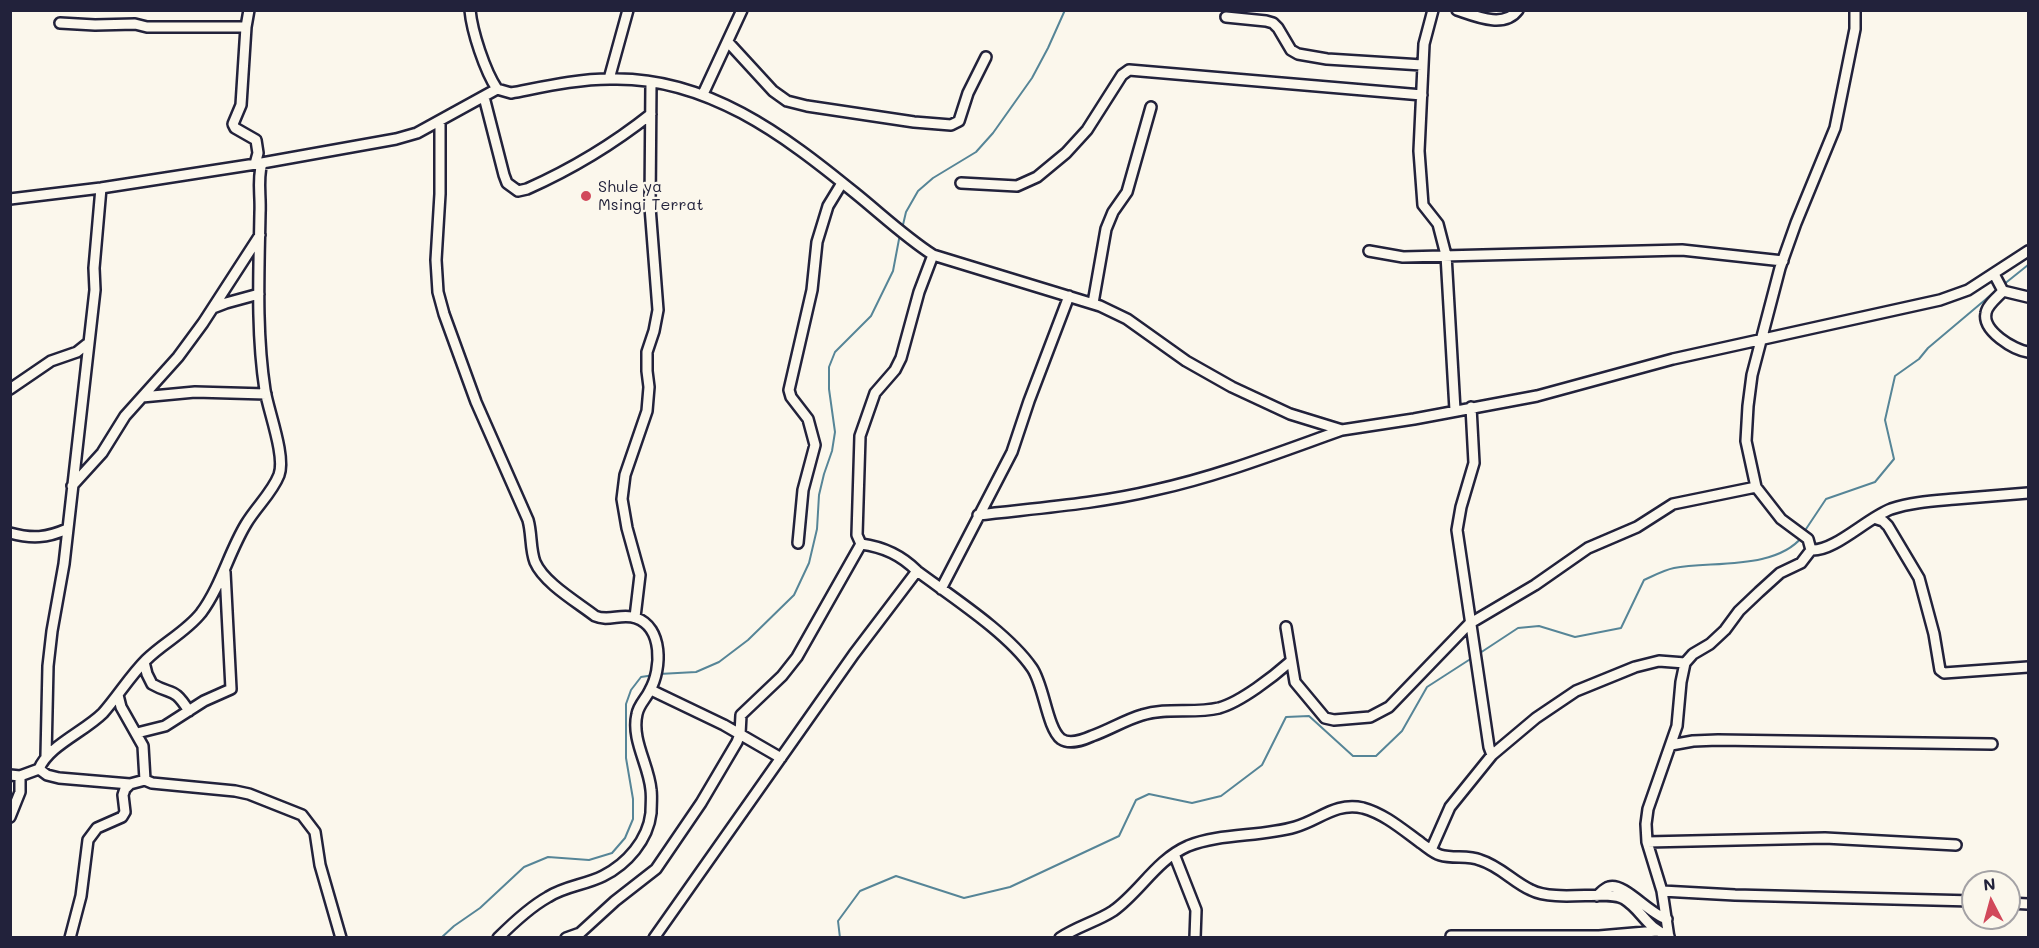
<!DOCTYPE html>
<style>
body{margin:0}
#map{position:relative;width:2039px;height:948px;overflow:hidden;background:#fbf7ec;font-family:Mali,sans-serif}
canvas{display:block}
.frame{position:absolute;inset:0;border:12px solid #22223b;pointer-events:none}
.north{position:absolute;left:1961px;top:870px;width:60px;height:60px;box-sizing:border-box;background:#fbf7ec;border:2px solid #a4a2a5;border-radius:50%;rotate:354deg;font-size:16px;font-weight:700;line-height:24px;text-align:center;color:#22223b}
.north::after{content:'';display:block;margin:auto;width:21px;height:27px;background:#d1495b;clip-path:polygon(50% 0,100% 100%,50% 72%,0 100%)}
</style>
<div id="map">
<canvas width="2039" height="948"></canvas>
<div class="frame"></div>
<div class="north">N</div>
</div>
<script>
const ctx = document.querySelector('canvas').getContext('2d');
ctx.lineJoin = 'round';
function trace(path, color, width, dash) { ctx.strokeStyle = color; ctx.lineWidth = width; ctx.lineCap = dash ? 'butt' : 'round'; ctx.setLineDash(dash || []); ctx.stroke(path); }
function write(font, color, halo, rows, align = 'center') {
  ctx.font = font + ' Mali,sans-serif'; ctx.lineWidth = 4.5; ctx.setLineDash([]); ctx.textBaseline = 'middle'; ctx.strokeStyle = halo; ctx.fillStyle = color; for (const [text, x, y, turn = 0] of rows) {
    ctx.save(); ctx.translate(x, y); ctx.rotate((+turn || 0) * Math.PI / 180); ctx.textAlign = isNaN(turn) ? turn : align; if (halo) ctx.strokeText(text, 0, 0); ctx.fillText(text, 0, 0); ctx.restore();
  }
}
const stream = new Path2D(`
 M902,229L906,212L918,191L933,178L976,152L993,133L1032,78L1048,48L1065,10
 M2003,285L2028,265
 M1804,532L1826,499L1875,482L1894,459L1885,420L1895,376L1919,359L1928,348L1998,289
 M1480,653L1518,628L1539,626L1575,637L1621,628L1644,580C1653,576 1664,570 1674,568C1712,561 1775,570 1802,537
 M659,674L696,672L719,662L748,640L794,595L809,563L817,529L819,495L824,474L832,451L835,432L829,389V367L835,352L871,316L893,271L900,234
 M441,938L454,926L480,908L524,867L548,857L589,860L612,853L625,838L633,819V799L626,758V704L631,690L641,677L654,675
 M840,938L838,921L860,891L896,876L964,898L1010,887L1119,836L1136,800L1149,794L1192,803L1221,796L1262,765L1286,717L1309,716L1353,756H1376L1402,731L1427,687L1472,658`);
const minor = new Path2D(`
 M249,10L246,27L241,105L233,124L235,128L256,140L258,153L255,164
 M470,10C472,32 485,71 497,89L511,93C543,87 577,79 610,79C706,76 784,135 855,193C881,214 905,237 933,255L1100,306L1127,319L1186,361L1232,387L1290,414L1342,430L1414,419L1537,396L1673,359L1940,300L1968,290L2028,251
 M1433,10L1424,44L1419,151L1423,205L1438,224L1446,255L1455,410
 M1457,10C1475,16 1504,29 1518,10
 M1226,17L1266,21L1273,23L1278,28L1291,50L1298,54L1327,59L1422,65
 M60,23L95,25L135,24L147,27H246
 M728,42L773,91L787,101L807,106L914,122L951,125L959,121L968,93L986,57
 M609,79L628,10
 M703,94L742,10
 M484,97L504,175L507,183L518,191L527,189C572,169 612,145 651,114
 M440,121V194L436,260L438,292L444,314L476,402L528,520C532,534 530,549 535,562C544,583 577,602 595,616C608,622 622,613 636,618C663,627 662,669 650,690C646,699 639,704 637,714C631,740 649,765 651,790C652,797 651,806 651,813C648,840 627,864 603,876C585,885 565,886 548,897C530,907 513,923 498,938
 M961,183L1017,186L1037,177L1066,153L1087,130L1122,75L1129,70L1422,95
 M10,199L101,188L262,163
 M1369,251L1403,257L1682,250L1783,261
 M933,255L919,292L901,358L895,370L875,393L860,436L857,535L861,544C884,547 901,555 917,571C952,597 1008,633 1032,668C1044,685 1047,728 1061,739C1070,745 1083,740 1092,736C1109,730 1125,720 1142,715C1167,707 1194,714 1219,708C1241,702 1274,676 1291,661
 M1994,274L2003,291L2028,297
 M2003,291C1998,297 1987,305 1986,313C1982,331 2014,350 2028,352
 M1093,303L1106,229L1113,212L1127,192L1151,107
 M213,308L226,303L259,294
 M10,389L51,361L77,352L87,344
 M142,397L195,392L266,394
 M1471,407L1474,463L1461,507L1457,530L1489,747L1492,755
 M72,486L102,453L125,416L178,357L203,323L260,235
 M978,515C1037,508 1097,504 1155,490C1219,476 1280,452 1342,430
 M1874,518L1883,521L1888,526L1919,578L1934,634L1940,670L1944,673L2028,667
 M10,533C32,539 47,538 67,529
 M798,543L803,490L815,445L808,419L791,397L789,390L812,290L817,242L828,206L842,183
 M1811,550C1834,552 1867,518 1891,509C1912,502 1933,501 1955,499C1979,497 2004,495 2028,493
 M941,589L1012,452L1029,401L1069,296
 M635,617L640,575L627,528L622,499L625,475L647,411L649,387L647,371V352L654,331L658,310L650,207L651,82
 M1286,627L1295,682L1325,718L1334,720L1370,717L1389,707L1469,624L1535,585L1588,548L1637,527L1673,504L1756,487
 M144,662L147,674L152,684C173,696 173,686 189,711
 M651,690L724,725L781,758
 M118,695L121,707L143,746L145,780L152,783L235,791L249,794L302,815L315,832L320,865L341,938
 M137,733L165,726L204,701L231,689L225,572
 M1671,745L1693,741L1718,740L1992,744
 M46,756L48,666L52,631L64,564L95,290L94,268L101,188
 M39,769L47,775L59,778L130,784
 M10,775L20,776L39,769C48,746 84,732 103,713C118,696 130,676 146,660C163,643 186,632 201,613C221,586 229,552 246,524C256,507 272,493 279,475C286,456 268,410 265,390C256,332 259,271 260,213C261,196 257,179 262,163L396,139L417,133L497,89
 M10,817L20,792V776
 M1647,842L1825,838L1956,845
 M1431,850L1450,807L1492,755L1536,718L1576,691L1635,667L1659,661L1685,663
 M1174,854L1196,910L1195,938
 M1662,891L1735,895L1973,901
 M1597,896C1601,893 1604,888 1609,887C1624,882 1649,914 1667,919
 M2009,903L2028,904
 M1451,936H1599L1657,931
 M70,938L81,896L88,840L97,828L122,817L125,812L123,795L125,789L130,784L145,780
 M566,938L580,933L615,901L656,869L701,803L737,742L740,734L741,715L782,676L797,657L861,544
 M654,938L854,654L917,571
 M1060,938C1076,927 1098,921 1113,911C1140,892 1156,860 1188,846C1220,833 1261,837 1295,827C1320,820 1335,802 1363,808C1385,814 1403,830 1421,843C1427,847 1433,853 1440,855C1453,859 1468,855 1480,860C1500,866 1513,882 1531,890C1556,903 1609,889 1624,899C1642,910 1646,928 1669,936
 M1669,938L1662,891L1647,842L1646,824L1648,809L1677,726L1681,682L1685,663L1693,654L1710,644L1725,630L1739,611L1759,592L1780,573L1801,563L1811,550L1808,539L1781,519L1756,487L1746,441L1748,406L1752,375L1780,268L1796,223L1835,128L1855,29V10`);
const markers = [
 [586,196,6,"#d1495b"]
];
const poiNames = [
 ["Shule ya",598,187],
 ["Msingi Terrat",598,205]
];
trace(stream, '#568597', 2);
trace(minor, '#22223b', 14);
trace(minor, '#fbf7ec', 9);
for (const [x, y, r, color] of markers) { const dot = new Path2D(); dot.arc(x, y, r, 0, 2 * Math.PI); ctx.fillStyle = color; ctx.fill(dot); trace(dot, '#fbf7ec', 2); }
write('16px', '#22223b', '#fbf7ec', poiNames, 'left');
</script>
